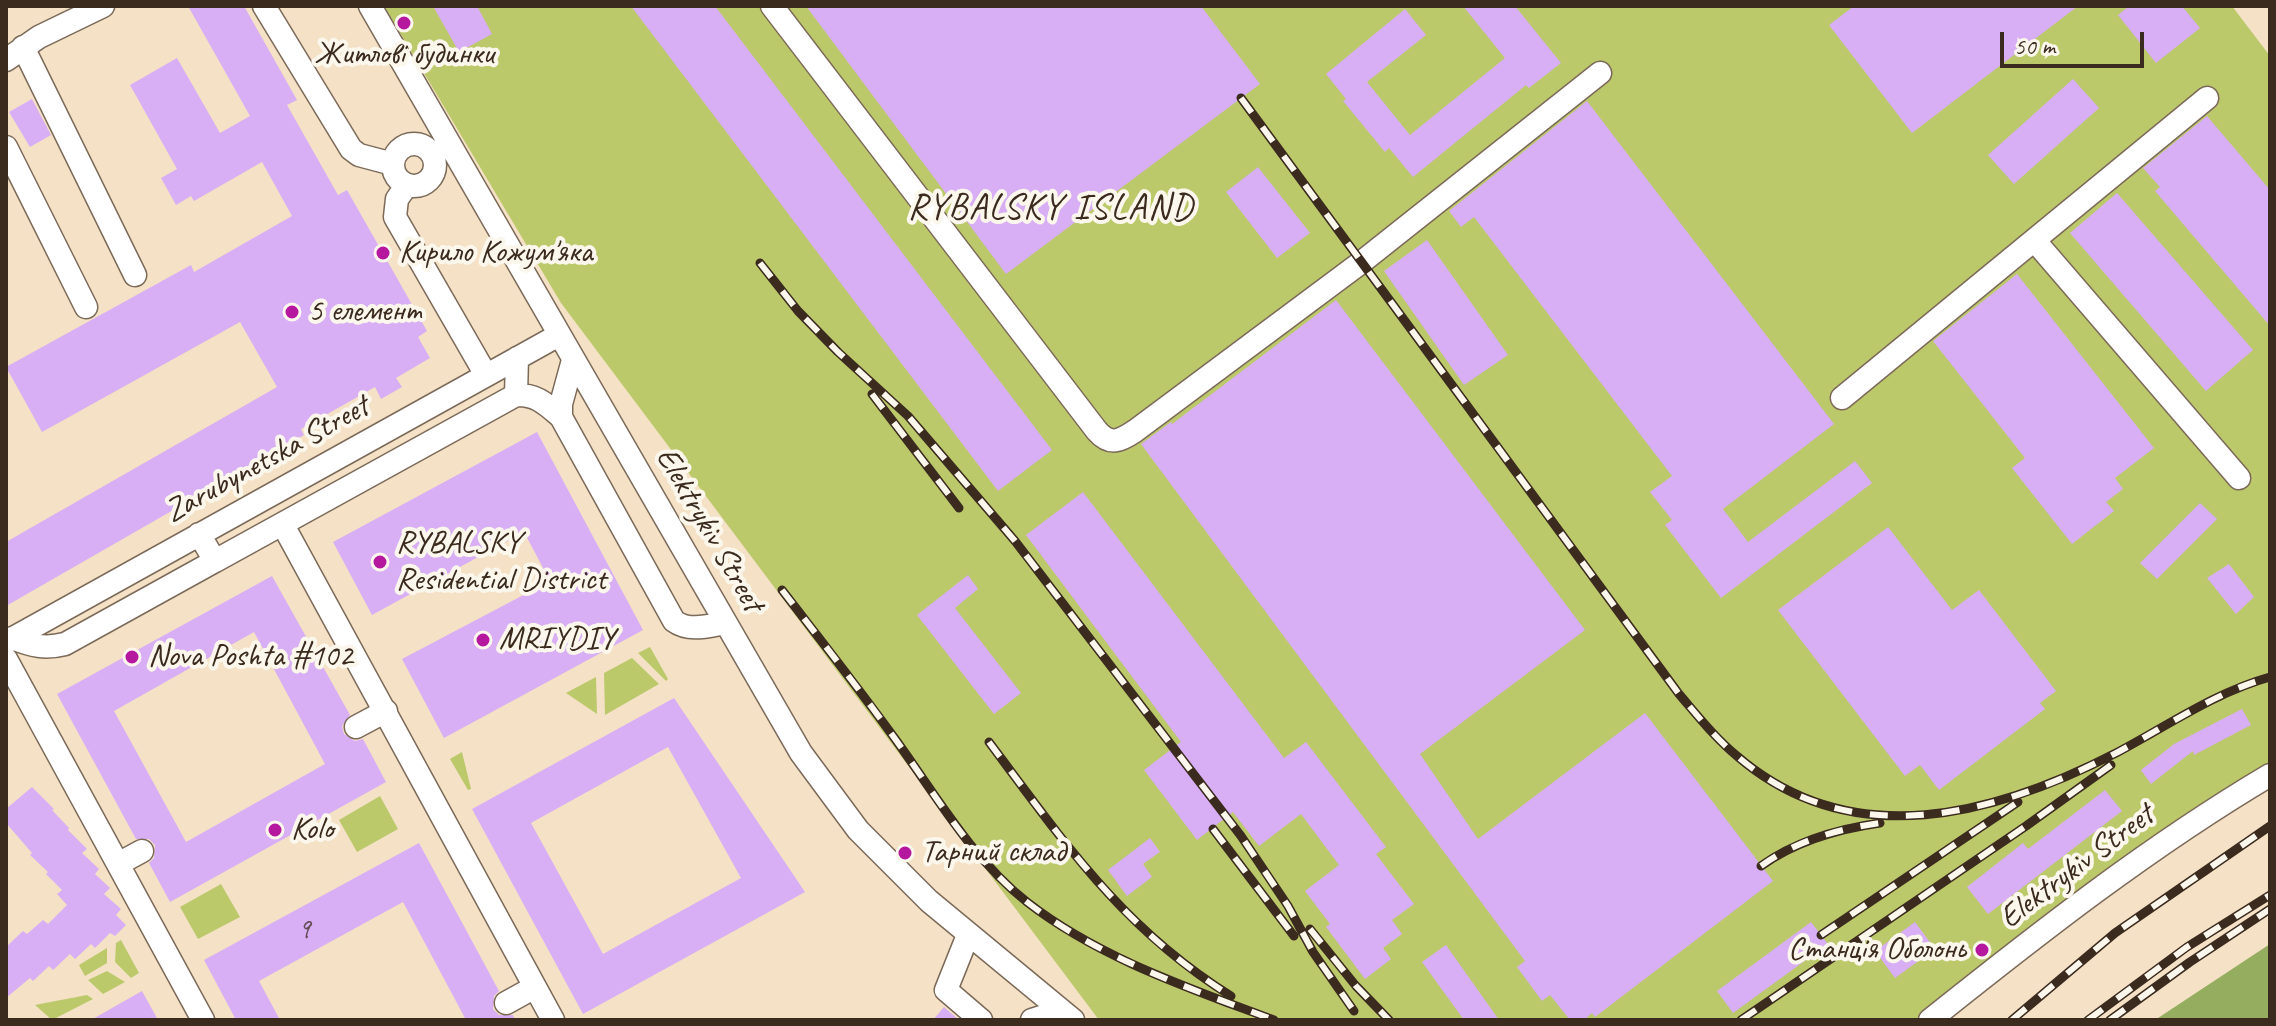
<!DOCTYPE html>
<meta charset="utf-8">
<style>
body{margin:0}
#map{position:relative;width:2276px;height:1026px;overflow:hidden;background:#f4e1c6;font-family:Caveat,sans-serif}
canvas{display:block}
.frame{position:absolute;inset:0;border:8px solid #3b2a1e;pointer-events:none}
.scale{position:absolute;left:2000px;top:32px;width:144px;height:36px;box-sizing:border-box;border:4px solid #3b2a1e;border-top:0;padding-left:10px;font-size:24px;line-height:28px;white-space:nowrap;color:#3b2a1e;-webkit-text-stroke:6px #fbf7ec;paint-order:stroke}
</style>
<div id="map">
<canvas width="2276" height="1026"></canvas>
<div class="frame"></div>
<div class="scale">50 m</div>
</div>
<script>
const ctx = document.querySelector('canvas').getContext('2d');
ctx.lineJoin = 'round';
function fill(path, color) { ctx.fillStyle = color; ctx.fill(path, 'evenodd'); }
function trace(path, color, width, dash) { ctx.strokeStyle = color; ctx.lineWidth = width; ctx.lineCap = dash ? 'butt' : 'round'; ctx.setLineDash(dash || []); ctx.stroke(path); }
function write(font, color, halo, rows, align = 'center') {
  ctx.font = font + ' Caveat,sans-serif'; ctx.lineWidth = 8; ctx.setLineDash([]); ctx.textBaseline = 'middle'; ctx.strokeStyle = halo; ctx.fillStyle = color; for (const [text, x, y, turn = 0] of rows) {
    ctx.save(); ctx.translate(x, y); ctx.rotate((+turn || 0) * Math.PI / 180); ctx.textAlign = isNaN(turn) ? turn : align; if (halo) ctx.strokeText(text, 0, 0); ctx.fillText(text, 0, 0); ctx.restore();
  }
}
const green = new Path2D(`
 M384,6H2232L2270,56V769L1927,1020H1099L561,303Z
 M650,647L668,679L666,681L638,653Z
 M632,658L659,684L605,715L604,673Z
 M596,677L597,714L566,693Z
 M462,752L471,789L468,790L450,759Z
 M380,796L398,829L357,852L339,820Z
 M221,884L240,917L198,939L180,907Z
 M121,940L139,973L131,978L115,962L116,943Z
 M107,948V963L85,976L79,965Z
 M107,971L125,982L103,994L88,980Z
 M87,995L93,999L52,1020L35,1005Z`);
const forest = new Path2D(`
 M2270,944V1020H2155Z`);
const building = new Path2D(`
 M188,6H244L297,100L287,105L338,195L347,190L427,331L418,337L430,358L396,378L402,387L381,399L375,387L301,429L304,435L6,606V542L277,387L240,322L42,432L6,367L191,265L194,272L292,216L262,162L194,201L191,196L176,205L161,178L177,169L130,85L177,58L220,133L250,116Z
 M433,6H477L492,34L459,52Z
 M631,6H715L1052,450L998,491Z
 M806,6H1201L1260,84L1006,274Z
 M1463,6H1515L1561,63L1529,88L1526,85L1413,177L1389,148L1385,152L1343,101L1346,99L1326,74L1405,9L1426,35L1367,82L1410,135L1505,58Z
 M1854,6H2078L1912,133L1829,25Z
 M2129,6H2182L2200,28L2156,63L2118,15Z
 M2073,79L2099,108L2014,184L1988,155Z
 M32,99L51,135L30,147L9,112Z
 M1587,101L1834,424L1723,509L1748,542L1855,461L1872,483L1721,598L1665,525L1672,520L1650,492L1672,476L1474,217L1461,227L1449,211Z
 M2207,116L2270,190V326L2155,191L2160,187L2143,168Z
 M1258,167L1310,233L1277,258L1226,192Z
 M2117,193L2253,350L2206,391L2070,233Z
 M1427,240L1508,355L1464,385L1384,271Z
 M2017,274L2154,448L2115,478L2123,489L2106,502L2114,511L2072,544L2012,468L2025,458L1933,341Z
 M1336,300L1585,630L1420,754L1478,839L1645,713L1773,881L1595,1017L1592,1013L1584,1020H1570L1550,995L1542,1001L1517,967L1525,961L1141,444L1171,422L1172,424Z
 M537,432L643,630L444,738L402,659L550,581L524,532L372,615L333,542Z
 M1083,492L1284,758L1306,742L1386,847L1376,854L1414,904L1392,920L1402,934L1383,948L1391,959L1365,979L1326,927L1330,924L1305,891L1339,865L1301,814L1259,846L1233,812L1197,840L1144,770L1181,742L1026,535Z
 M2200,503L2217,519L2157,579L2140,563Z
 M1888,527L1952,610L1979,590L2056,691L2040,703L2045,709L1939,790L1920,765L1905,776L1778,610Z
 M2229,564L2254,597L2236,614L2207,578Z
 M968,575L978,589L955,608L1021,693L994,714L917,615Z
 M272,576L350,715L342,726L344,734L355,741L363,739L386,782L170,902L149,863L154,858L155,845L149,839H136L57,694ZM254,632L325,764L186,842L114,711Z
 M674,698L805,892L583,1014L472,809ZM668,747L741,878L603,954L531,823Z
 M2242,709L2251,725L2194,755L2193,751L2151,784L2141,770L2174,744Z
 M32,787L54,809L52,810L69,828L68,830L87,849L82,853L99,869L95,874L110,888L104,894L121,909L116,915L126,925L115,936L110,933L95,948L91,944L75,959L70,954L53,970L49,966L33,981L30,978L6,998V947L23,931L27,934L43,920L48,924L67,905L57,894L62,890L46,874L48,872L30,855L32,853L6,823V809Z
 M2105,790L2122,811L1988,914L1967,887L2023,843L2028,849Z
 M1150,838L1160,852L1143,864L1152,877L1127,896L1108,870Z
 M419,843L499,991L494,996L493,1009L499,1015H513L515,1020H466L403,902L259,981L280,1020H236L204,960Z
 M1811,922L1828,944L1733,1013L1717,991Z
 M1915,922L1935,949L1895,978L1875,951Z
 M1446,945L1499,1020H1464L1422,962Z
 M142,991L158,1020H91Z
 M944,1007L959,1020H933Z`);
const minor = new Path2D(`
 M264,6L351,149L359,155L393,164
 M370,6L801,753L858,830L929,901L1073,1020
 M772,6L1097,431C1110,446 1120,441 1135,431L1363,261L1600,73
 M23,47L135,275
 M6,60L39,37L103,6
 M393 165a21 21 0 1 1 42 0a21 21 0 1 1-42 0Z
 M6,147L86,307
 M407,185L397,199L395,217L486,375
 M2035,241L2239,478
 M517,358L516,395C536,394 546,404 561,417L674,621C689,632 708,626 725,623
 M1842,398L2207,98
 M561,417V404L573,360
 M283,525L553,1020
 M199,534L215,561L516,395
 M12,638C32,646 45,649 65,644L215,561
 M6,642L559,335
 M6,659L203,1020
 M356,727L386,711
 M118,864L142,851
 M968,935L946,990L981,1020
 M506,1003L535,987
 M1032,1020L1060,1011
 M1930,1020C2039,933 2150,846 2270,775`);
const rail = new Path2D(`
 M1241,98L1679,694C1697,715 1715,738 1737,756C1852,855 1996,815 2118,752C2167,726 2216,692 2270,677
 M760,263L798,311L838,352L908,416L1015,541L1241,836L1288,906L1313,952L1354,1011
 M872,394L959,508
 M782,590C819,638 857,686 893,736C934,792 971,858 1027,902C1099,958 1189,988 1274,1020
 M989,742C1064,842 1122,928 1231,996
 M1213,829L1294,936
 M1761,866C1796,841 1837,829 1880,823
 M1310,929L1356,986L1389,1020
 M1821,935L2018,802
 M1741,1020L2026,826L2111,765
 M2012,1020L2115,933L2270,826
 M2088,1020L2187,947L2270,895
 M2110,1020L2190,962L2270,909`);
const markers = [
 [404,23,8,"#b5179e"],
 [383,253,8,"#b5179e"],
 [292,312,8,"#b5179e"],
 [380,562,8,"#b5179e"],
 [483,640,8,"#b5179e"],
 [132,657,8,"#b5179e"],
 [275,830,8,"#b5179e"],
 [905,853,8,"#b5179e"],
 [1982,950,8,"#b5179e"]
];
const numberNames = [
 ["9",304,931]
];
const poiNames = [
 ["Житлові будинки",404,55,"center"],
 ["Кирило Кожум'яка",399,253],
 ["5 елемент",308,312],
 ["RYBALSKY",396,544],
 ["Residential District",396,581],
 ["MRIYDIY",499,640],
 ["Nova Poshta #102",148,657],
 ["Kolo",291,830],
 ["Тарний склад",921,853],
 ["Cтанція Оболонь",1966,950,"right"]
];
const streetNames = [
 ["Zarubynetska Street",267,460,-29],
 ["Elektrykiv Street",709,530,60],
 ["Elektrykiv Street",2077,867,-37]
];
const quarterNames = [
 ["RYBALSKY ISLAND",1051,209]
];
fill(green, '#bcc96b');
fill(forest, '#95ad5f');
fill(building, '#d8aff4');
trace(minor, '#7c6a59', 25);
trace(minor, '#fff', 22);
trace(rail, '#3b2a1e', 9);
trace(rail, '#fbf7ec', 6, [18]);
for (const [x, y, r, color] of markers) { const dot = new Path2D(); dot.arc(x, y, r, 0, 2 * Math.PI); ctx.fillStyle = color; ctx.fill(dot); trace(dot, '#fbf7ec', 3); }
write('28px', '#624b54', null, numberNames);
write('32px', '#3b2a1e', '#fbf7ec', poiNames, 'left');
write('32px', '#3b2a1e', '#fbf7ec', streetNames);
ctx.letterSpacing = '2px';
write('36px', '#3b2a1e', '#fbf7ec', quarterNames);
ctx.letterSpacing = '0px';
</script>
